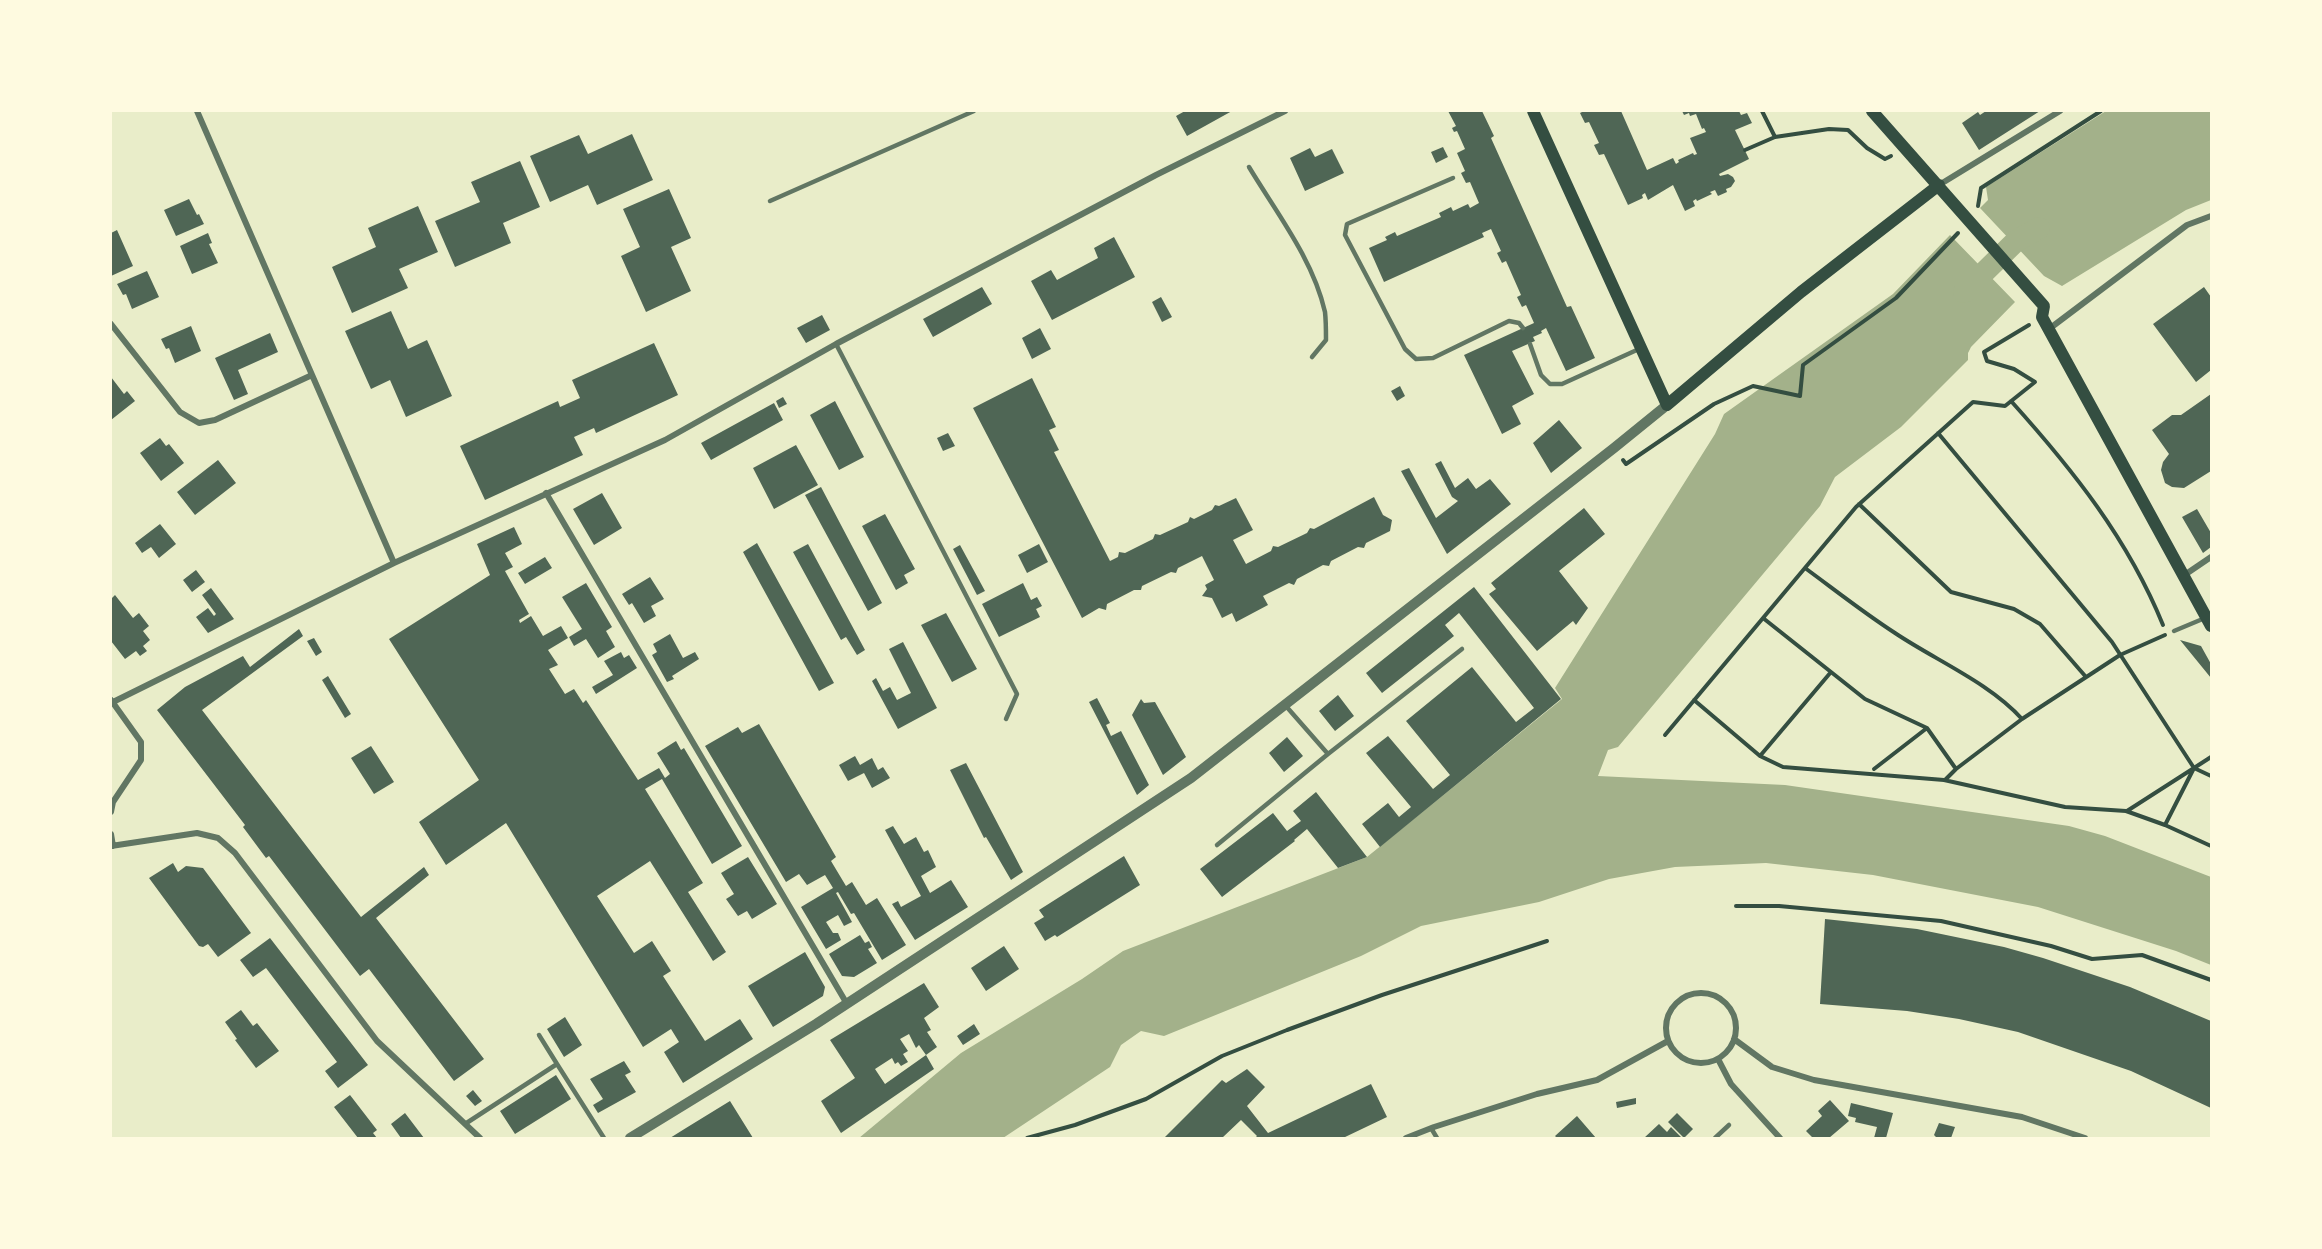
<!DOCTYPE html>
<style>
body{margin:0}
#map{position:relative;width:2322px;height:1249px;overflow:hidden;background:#e9edc9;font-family:"Noto Sans",sans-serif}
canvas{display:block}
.frame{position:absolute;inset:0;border:112px solid #fefae0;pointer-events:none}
</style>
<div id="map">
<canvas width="2322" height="1249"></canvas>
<div class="frame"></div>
</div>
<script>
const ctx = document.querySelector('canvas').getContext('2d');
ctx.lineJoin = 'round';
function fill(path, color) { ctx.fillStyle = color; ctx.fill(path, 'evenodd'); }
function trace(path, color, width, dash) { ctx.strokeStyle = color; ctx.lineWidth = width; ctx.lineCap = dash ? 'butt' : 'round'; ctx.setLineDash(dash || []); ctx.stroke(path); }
const water = new Path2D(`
 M2106,111H2211V200L2186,210L2062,286L2044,276L1980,208L1988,200L1986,187Z
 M1950,235L2015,302L1971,347L1968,353V360L1901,427L1835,477L1820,506L1618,747L1608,750L1598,776L1785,785L2069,826L2105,836L2211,877V965L2176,951L2038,907L1873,875L1766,863L1675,867L1609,879L1539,902L1421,926L1361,956L1164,1036L1141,1031L1121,1045L1110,1067L1003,1138H859L961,1053L1082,979L1123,951L1367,857L1562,699L1555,688L1715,434L1724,414L1893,294Z`);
const canal = new Path2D(`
 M1964,292L2016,241L2039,228`);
const building = new Path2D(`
 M1185,111H1232L1187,136L1176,116Z
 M1448,111H1482L1494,136L1491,138L1567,307L1571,306L1595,358L1566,371L1546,328L1541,331L1542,333L1533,337L1535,341L1512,351L1534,394L1512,406L1521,424L1502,434L1464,355L1534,323L1526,305L1522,307L1517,297L1521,295L1506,261L1502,263L1497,253L1501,251L1491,229L1482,233L1484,237L1384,282L1369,248L1387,240L1385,237L1395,232L1397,236L1441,217L1439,213L1451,207L1453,211L1468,204L1470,208L1479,203L1470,182L1466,183L1461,173L1465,171L1457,153L1465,149L1457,131L1454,132L1452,128L1456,126Z
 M1584,111H1621L1647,170L1673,158L1676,164L1679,162L1678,160L1693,153L1694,155L1697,154L1690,138L1706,132L1704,128L1702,129L1696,114L1690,116L1689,113L1684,115L1682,111H1739L1741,115L1747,113L1752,123L1735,130L1749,159L1719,174L1720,176L1728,174L1733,177L1735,181L1731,187L1726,189L1727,192L1718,196L1715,190L1710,192L1712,194L1697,201L1696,199L1693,201L1695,206L1685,211L1673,185L1648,200L1645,193L1642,195L1643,198L1628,205L1604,154L1599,155L1594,145L1599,143L1589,122L1585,123L1580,113Z
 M1986,111H2040L1979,150L1962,123L1978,112L1980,115Z
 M632,134L653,180L597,205L588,185L550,202L530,156L579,135L588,154Z
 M1443,147L1448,157L1436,163L1431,152Z
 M1310,148L1315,157L1332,149L1344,173L1305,191L1290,158Z
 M520,161L540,207L503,223L511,243L455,267L435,221L480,202L471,182Z
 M669,189L691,238L671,247L691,291L646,312L621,256L640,247L623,209Z
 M189,199L197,215L199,214L204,224L176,236L164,210Z
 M418,206L438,252L399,269L408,288L352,313L332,267L376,247L368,228Z
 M117,230L133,266L111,276V233Z
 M208,233L212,243L209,244L218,263L192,274L180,246Z
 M1114,237L1135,277L1052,320L1031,281L1051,270L1057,280L1098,258L1094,248Z
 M147,271L159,297L132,309L126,294L123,295L117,284Z
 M982,287L992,304L933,337L923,319Z
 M2204,287L2211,297V370L2196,382L2153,324Z
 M1161,297L1172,317L1162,322L1152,302Z
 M391,311L408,349L427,340L452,396L406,417L390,380L371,389L345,331Z
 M822,315L830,330L806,343L797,328Z
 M191,326L201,351L175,363L169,348L166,349L161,339Z
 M1040,328L1051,349L1032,359L1022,338Z
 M270,333L278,352L238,370L248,394L234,400L215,358Z
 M654,343L678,395L596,433L594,428L574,437L583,455L485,500L460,446L558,401L560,407L580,398L572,380Z
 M111,377L124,394L127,391L135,401L111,420Z
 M1032,378L1056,427L1049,430L1059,450L1054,452L1110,561L1118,557L1119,552L1125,553L1153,539L1155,534L1160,535L1188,522L1190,517L1194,519L1212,510L1215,505L1219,506L1236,498L1253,530L1233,540L1246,564L1271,551L1273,546L1278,547L1307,533L1310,528L1314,529L1374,497L1383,515L1392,520L1390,531L1366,543L1364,548L1358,547L1331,561L1329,566L1323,565L1297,579L1294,585L1289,583L1263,596L1268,605L1236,622L1232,613L1222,618L1212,598L1202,596L1207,589L1205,585L1214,580L1202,556L1178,568L1176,573L1171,572L1142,586L1141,590H1134L1107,604L1106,610L1099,608L1082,618L973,408Z
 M1400,386L1405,396L1397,401L1391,391Z
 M2211,394V471L2184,488L2172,487L2165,483L2161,470L2163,462L2169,454L2152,430L2172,415H2181Z
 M783,397L787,404L779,408L776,401Z
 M835,401L864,457L839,470L810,415Z
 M774,403L783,420L711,460L701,443Z
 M1559,420L1582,448L1551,473L1533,443Z
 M948,433L955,446L943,451L937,438Z
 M160,438L166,446L169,444L184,463L161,481L140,453Z
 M796,445L818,485L774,509L753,468Z
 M218,460L236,483L195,515L177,492Z
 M1441,461L1455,488L1468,478L1476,489L1490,479L1511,504L1447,554L1401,471L1409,468L1436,518L1458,501L1452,497L1435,464Z
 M821,487L882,603L868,611L805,495Z
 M602,493L622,528L594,545L573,509Z
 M1584,508L1605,534L1559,571L1588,608L1576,625L1573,621L1537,651L1489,594L1496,589L1491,583Z
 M2197,509L2211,533V547L2203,553L2182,517Z
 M885,514L915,569L904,575L908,583L896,590L862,526Z
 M160,524L176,544L159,558L151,547L142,553L135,543Z
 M514,527L522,544L505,553L513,567L505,571L529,614L519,620L520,623L531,616L543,636L561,626L568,638L548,650L558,665L549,669L565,694L574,689L583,703L586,700L638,780L659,768L665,778L670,774L657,753L676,741L681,750L684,748L742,846L712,864L662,779L645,789L703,883L688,892L726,952L713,961L650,861L597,896L634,953L652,941L671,971L663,976L705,1041L740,1019L753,1039L683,1083L664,1052L679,1042L671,1029L643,1047L506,823L446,865L419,822L479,780L389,639L490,575L477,544Z
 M757,543L834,683L819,691L743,552Z
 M808,544L865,650L857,655L846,637L841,640L793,552Z
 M1039,544L1048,562L1027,573L1018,555Z
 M960,545L985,591L977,595L953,549Z
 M545,557L552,568L525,584L518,573Z
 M196,570L205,582L192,592L183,580Z
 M650,577L664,599L651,606L656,616L644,623L632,603L629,605L622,594Z
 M586,583L612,627L606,631L615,647L598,658L586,639L574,646L569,637L582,629L562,597Z
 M1023,583L1031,600L1037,597L1042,606L1036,609L1040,617L999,637L982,604Z
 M1474,587L1561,699L1380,847L1362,824L1388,803L1399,817L1411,807L1366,753L1388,736L1433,789L1450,775L1406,721L1472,667L1516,722L1534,708L1459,613L1445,625L1454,636L1382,693L1366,673Z
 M211,588L234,619L208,633L196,617L208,608L214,616L216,614L202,595Z
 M115,595L133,618L139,613L149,626L143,631L150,640L143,646L147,651L140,656L136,651L125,659L111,641V599Z
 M946,613L977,669L952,682L921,625Z
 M299,629L303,636L202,710L361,917L424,867L429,875L376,918L484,1059L454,1081L369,969L360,976L269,856L266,858L243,827L245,825L157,710L185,687L243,656L250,667Z
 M670,634L683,658L695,652L699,659L672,676L674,679L667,682L652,655L657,652L653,644Z
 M314,638L322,652L316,656L307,641Z
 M2180,640L2201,646L2211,664V678Z
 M903,642L937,708L898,729L872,681L876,678L883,691L890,687L897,700L911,693L889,649Z
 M621,652L624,658L629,655L637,668L596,694L592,687L613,675L604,661Z
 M328,676L351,714L345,718L322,680Z
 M1338,695L1354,716L1335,731L1319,711Z
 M1097,698L1110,723L1106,725L1111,736L1121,731L1149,785L1137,795L1089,702Z
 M1141,699L1144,703L1155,702L1186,757L1163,775L1132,715Z
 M759,724L836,857L831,861L846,886L852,882L866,905L877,898L906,945L882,960L854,913L851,914L838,892L836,893L852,922L844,926L838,915L826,922L833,933H838L841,940L826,949L801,907L833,888L825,875L807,885L799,874L786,882L705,746L738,727L742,733Z
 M1287,737L1303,756L1284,772L1269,753Z
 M371,746L394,782L374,794L351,758Z
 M855,756L860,765L872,758L878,770L883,767L890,778L872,788L864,773L848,781L839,765Z
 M966,763L1023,872L1011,880L986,837L984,838L950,770Z
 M1316,792L1367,857L1338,868L1307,829L1294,840L1295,841L1222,897L1200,869L1273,813L1287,831L1301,821L1293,811Z
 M893,826L904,844L916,837L924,852L928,850L936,867L921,876L930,893L951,880L968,907L915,940L892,904L898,901L901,907L921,896L885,830Z
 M1124,856L1140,885L1057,937L1055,935L1045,941L1034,923L1044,917L1039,910Z
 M748,857L777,904L752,919L747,911L738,916L726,899L734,894L721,873Z
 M173,863L178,872L186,866L203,868L251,933L218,957L208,944L203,947L199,946L149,878Z
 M1825,919L1917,929L2004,947L2043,958L2130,987L2211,1021V1108L2131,1071L2018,1032L1959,1019L1907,1011L1820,1004Z
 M860,935L865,943L869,941L872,947L868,949L877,963L854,977L842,976L829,954Z
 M270,938L368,1065L338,1088L325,1071L337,1062L266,968L253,977L240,960Z
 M1004,946L1019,969L986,991L971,968Z
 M805,952L825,987L823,996L773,1027L748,986Z
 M924,983L939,1007L924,1018L931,1030L927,1032L937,1047L926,1055L919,1045L916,1048L909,1034L900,1039L908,1051L903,1054L908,1062L901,1066L898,1062L895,1064L892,1058L875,1069L885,1084L926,1055L934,1069L841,1133L821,1101L855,1078L830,1040Z
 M241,1010L253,1026L257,1023L279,1051L256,1068L235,1040L237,1039L225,1022Z
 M565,1017L582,1045L564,1057L547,1029Z
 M974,1024L980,1034L963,1045L957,1036Z
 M624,1061L631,1072L625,1075L636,1092L598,1113L593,1105L603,1099L590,1079Z
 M1247,1069L1265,1087L1247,1106L1268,1133L1371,1084L1387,1117L1343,1138H1255L1257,1136L1241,1120L1222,1138H1164L1222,1080L1226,1083Z
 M556,1075L571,1099L515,1134L500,1111Z
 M473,1090L482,1101L475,1106L466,1096Z
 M350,1095L377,1130L373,1133L377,1138H358L334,1107Z
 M1636,1098V1104L1617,1108L1616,1102Z
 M1830,1100L1849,1121L1829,1138H1813L1806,1131L1822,1116L1818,1111Z
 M730,1101L753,1138H670L686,1128Z
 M1851,1103L1893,1113L1886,1138H1874L1877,1127L1855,1122L1856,1118L1848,1116Z
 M405,1113L424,1138H401L391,1124Z
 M1677,1113L1693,1129L1684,1138L1668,1122Z
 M1577,1116L1596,1138H1557L1555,1136Z
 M1939,1123L1955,1127L1951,1138H1937L1934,1135Z
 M1659,1124L1667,1132L1671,1127L1682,1138H1644Z`);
const path = new Path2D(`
 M1775,137L1829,129L1848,130L1867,148L1885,159L1891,156
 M1745,150L1775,137L1762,111
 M1978,206L1981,188L2101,111
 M2011,401C2073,470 2128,539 2163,625
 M1938,433L2112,642L2194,768L2211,776
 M1623,460L1626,464L1714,404L1753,386L1800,396L1803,365L1896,298L1958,233
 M1859,504L1951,592L2014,609L2040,624L2086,677
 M1805,568C1835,590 1864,613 1895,633C1935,660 1990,683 2022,719
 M1763,618L1865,699L1927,728L1956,769L2022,719L2120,655L2165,635
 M1694,700L1760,756L1783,767L1944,780L2065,807L2126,811L2165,825L2211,846
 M1665,735L1856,507L1973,402L2005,406L2035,382L2014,369L1987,361L1984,352L2029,325
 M1760,756L1831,672
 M1874,769L1927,728
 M1945,780L1956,769
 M2127,811L2194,768
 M2165,825L2194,768L2211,757
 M1736,906H1779L1941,921L2051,946L2092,959L2142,955L2211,980
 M1027,1138L1075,1125L1146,1099L1222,1056L1287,1030L1382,995L1547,941`);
const service = new Path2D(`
 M1249,167C1276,212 1313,259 1325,312C1326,321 1326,331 1326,340L1312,357
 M1453,178L1347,224L1345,235L1405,349L1416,359L1433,358L1509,321L1519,323L1523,328
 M770,201L974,111
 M836,344L1017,694L1006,719
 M1530,344L1541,375L1550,384H1562L1639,349
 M2174,631L2205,618
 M1328,754L1462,649
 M1217,845L1328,754L1285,705
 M539,1035L557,1064
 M465,1124L557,1064L604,1138
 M1431,1128L1437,1138
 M1715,1138L1729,1125`);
const minor = new Path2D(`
 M197,111L394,563
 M1939,185L2060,111
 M111,324L180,412L199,423L215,420L312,375
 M2049,329L2187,225L2211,216
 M546,493L847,1004
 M2183,576L2211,557
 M113,702L394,563L665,440L836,344L1156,175L1285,111
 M111,812L113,802L141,760V742L111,700
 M111,834L113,846
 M111,846L197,833L218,838L235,853L377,1041L480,1138
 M1666 1028a35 35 0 1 1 70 0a35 35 0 1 1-70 0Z
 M1734,1039L1772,1067L1814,1080L2022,1117L2085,1138
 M1718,1059L1731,1084L1780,1138
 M1406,1138L1434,1127L1537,1094L1597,1080L1668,1041`);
const tertiary = new Path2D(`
 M630,1138L816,1024L1191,778L1614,448L1667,405`);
const secondary = new Path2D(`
 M1533,111L1667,405L1801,292L1939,185
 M1872,111L2044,306L2042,317L2211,626`);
fill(water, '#a3b18a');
trace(canal, '#a3b18a', 22);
fill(building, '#4f6655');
trace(path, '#344e41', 4);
trace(service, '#617663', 4.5);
trace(minor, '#617663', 6);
trace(tertiary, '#617663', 10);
trace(secondary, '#344e41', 12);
</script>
